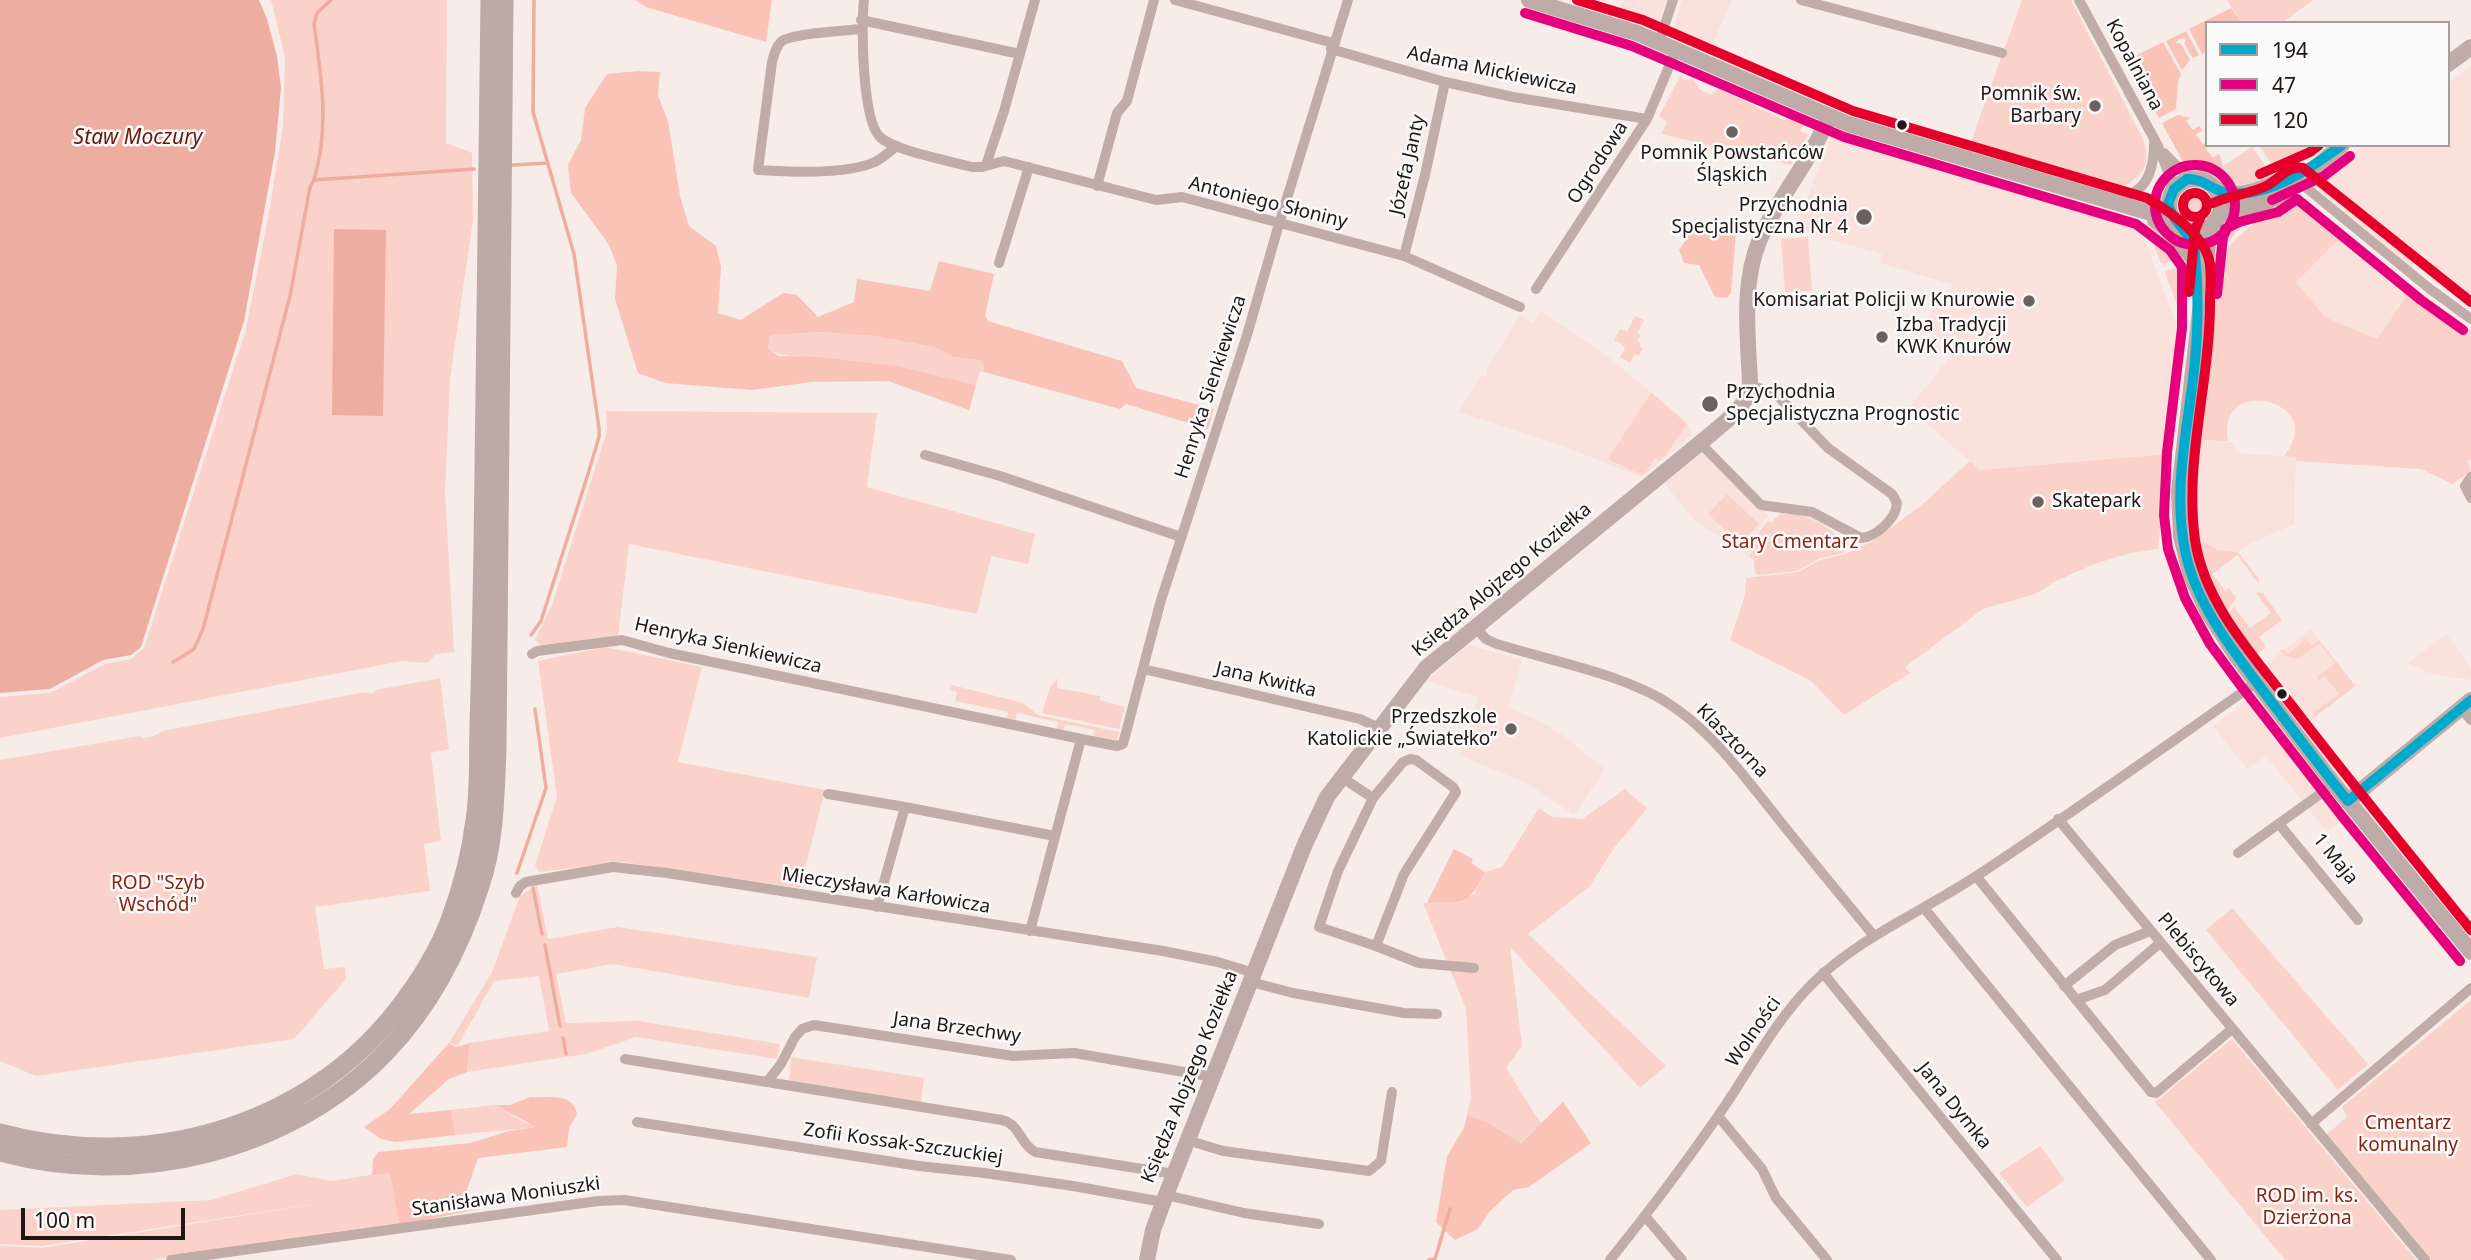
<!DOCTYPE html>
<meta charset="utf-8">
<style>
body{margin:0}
#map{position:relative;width:2471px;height:1260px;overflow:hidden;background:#f8ece9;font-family:"Noto Sans",sans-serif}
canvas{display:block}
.legend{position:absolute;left:2205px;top:21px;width:245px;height:126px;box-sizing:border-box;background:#fafafa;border:2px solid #a49f9e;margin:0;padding:9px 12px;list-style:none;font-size:21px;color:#221613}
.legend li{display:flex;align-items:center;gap:14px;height:35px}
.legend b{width:35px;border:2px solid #a49f9e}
.scale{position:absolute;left:21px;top:1208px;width:164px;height:32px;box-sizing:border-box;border:4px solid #221613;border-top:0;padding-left:9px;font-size:21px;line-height:24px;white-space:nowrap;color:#221613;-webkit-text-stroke:5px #fafafa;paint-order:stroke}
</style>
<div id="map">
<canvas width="2471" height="1260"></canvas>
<ul class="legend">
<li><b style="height:9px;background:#00a9ce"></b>194</li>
<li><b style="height:9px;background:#e5007d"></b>47</li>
<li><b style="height:9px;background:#e4002b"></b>120</li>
</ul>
<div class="scale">100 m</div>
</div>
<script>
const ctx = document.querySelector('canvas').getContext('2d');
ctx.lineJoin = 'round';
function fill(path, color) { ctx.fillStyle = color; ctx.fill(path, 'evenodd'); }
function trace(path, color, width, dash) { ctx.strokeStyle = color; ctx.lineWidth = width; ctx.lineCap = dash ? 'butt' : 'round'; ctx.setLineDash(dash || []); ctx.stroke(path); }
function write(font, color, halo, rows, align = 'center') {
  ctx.font = font + ' "Noto Sans",sans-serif'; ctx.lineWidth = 5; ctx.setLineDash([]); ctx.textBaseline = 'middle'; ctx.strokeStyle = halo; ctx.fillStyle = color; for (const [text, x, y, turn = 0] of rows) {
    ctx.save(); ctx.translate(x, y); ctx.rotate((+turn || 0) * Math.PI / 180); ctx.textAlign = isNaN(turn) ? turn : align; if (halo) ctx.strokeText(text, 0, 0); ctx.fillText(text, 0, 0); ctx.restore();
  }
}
const built = new Path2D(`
 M1624,0H1665L1659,22L1619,12Z
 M1682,0H1732L1709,51L1677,36L1674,28Z
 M2471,66V303L2421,270L2430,261L2424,253L2416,259L2411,267L2312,186L2365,145H2448V83Z
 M1832,134L2138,221L2178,329L2168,454L1980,470L1909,408L1954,352L1923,323L1954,285L1880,263L1882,254L1795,230Z
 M2341,237L2412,288L2377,339L2325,317L2295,282Z
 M1541,311L1604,354L1686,421L1692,435L1641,477L1560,445L1458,412L1481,376L1487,375V368L1520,315L1533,323Z
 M2195,440L2231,442L2238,453L2296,457L2294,524L2252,543L2238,552L2213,549L2204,543L2196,542L2194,546L2190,482Z
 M1701,453L1768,516L1757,531L1748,556L1695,521L1664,483Z
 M2311,629L2356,686L2289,737L2348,815L2327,832L2266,756L2247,769L2213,726L2270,683L2260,668Z
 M2446,634L2471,668V680L2429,673L2408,663Z
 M1469,645L1522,660L1508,707L1543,723L1564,736L1605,769L1574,815L1530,785L1460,755L1478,697L1426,681Z`);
const green = new Path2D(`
 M271,0H447L446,143L472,153L473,220L450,379L445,492L454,652L436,654L427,663L402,661L0,738V697L50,693L105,664L131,659L144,648L246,329L268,218L283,127L285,57Z
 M2022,0H2071L2144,141C2149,165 2146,173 2125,185V189H2111L1969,147Z
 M2227,0H2313L2282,23H2242Z
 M1681,75L1683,80L1693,79C1698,87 1702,95 1713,94L1717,88L1784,120L1792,118L1804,124L1800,131L1808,135L1791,165L1661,134L1667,122L1659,116Z
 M2259,145H2312L2280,170H2275Z
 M2252,147L2270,173V178C2247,185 2234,190 2214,176L2223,166Z
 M2196,187L2209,193L2213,204L2210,208L2194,210L2195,216L2210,215C2196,228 2179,222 2177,202L2183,191Z
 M2295,197L2317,220L2321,221L2341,237L2296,282L2325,317L2377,339L2412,288L2471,331V459L2468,462L2471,471L2452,484L2421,469L2296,461V457L2284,456C2331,401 2215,372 2228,441L2195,440L2216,268C2230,234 2265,217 2295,197Z
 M2279,202L2236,232L2218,256L2211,257L2214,235L2228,217Z
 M2145,222C2161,229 2174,243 2182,259L2164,264L2161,263Z
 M1808,237L1812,291L1785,292L1781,239Z
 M2184,265L2186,277L2185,325L2165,273L2166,271Z
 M1635,316L1644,320L1637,333L1641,335L1637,341L1641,343L1640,347L1643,348L1639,356L1635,354L1630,363L1620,357L1625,349L1623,345L1614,340L1620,329L1627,332Z
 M821,332L875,336L934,347L954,357L983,361L984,372L980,371L976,385C935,376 895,366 853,361C825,357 794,360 768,350L770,335Z
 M1651,393L1687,424L1665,456L1659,461L1655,457L1648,470L1642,475L1608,459Z
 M606,411L877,413L867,487L1035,534L1028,564L991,556L977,614L629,544L618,636L542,646L535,640L552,605L607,431Z
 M2168,454L2158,549L2131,553L2094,564L2054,582L2038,593L1983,609L1905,667L1910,673L1844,715L1811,681L1730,640L1745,595L1746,578L1798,572L1821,560L1845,554L1875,540L1924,503L1970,461L1980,470Z
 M1727,494L1759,524L1740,544L1708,514Z
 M1781,513C1816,517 1818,521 1845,542L1844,553L1820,558L1797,571L1759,575L1755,573L1754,560L1749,557L1759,532L1767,521L1771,523Z
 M2196,542H2202L2218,550L2238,552L2259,579V584L2237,555L2213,574L2225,591L2229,588L2236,598L2222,618L2206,584L2194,546Z
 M2258,592L2263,593L2282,620L2259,637L2265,645L2264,649L2254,655L2238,642L2224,622L2234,607L2250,628L2271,613L2256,593Z
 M2306,639L2312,646L2319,640L2355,686L2312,719L2315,712L2339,694L2325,676L2319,680L2317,677L2335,663L2320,643L2297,659L2288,657L2280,651L2283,649L2288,654Z
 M605,647L702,667L678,762L825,790L800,888L623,862L539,872L535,865L557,797L538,661Z
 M440,678L449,749L431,753L441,841L424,844L430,891L315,907L324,969L345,967L346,979L294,1039L36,1076L0,1061V760L139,736L143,738L151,737L163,731L365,692L373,694L376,690Z
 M1058,678L1057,688L1100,696V700L1125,707L1119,729L1042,713L1050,687Z
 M952,685L1023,703L1038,715L1119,732L1117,740L1093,737L1094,730L1065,724L1063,731L1057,729L1058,722L1017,713L1015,721L1007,719L1008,712L955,701L957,692L950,690Z
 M1625,789L1647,808L1614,848L1590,886L1528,934L1666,1066L1640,1088L1510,947L1522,1046L1506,1068L1541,1124L1520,1143L1502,1131L1467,1115L1471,1098L1466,1009L1423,903L1460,902L1474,894L1485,872L1502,867L1539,808L1552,817L1582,819Z
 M537,885L548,939L618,927L817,957L809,998L613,964L556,974L566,1023L639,1021L780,1044L777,1059L636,1037L586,1054L467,1072L470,1043L549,1031L539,976L494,981L458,1045L449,1043L492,972L520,896Z
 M2232,908L2368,1064L2338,1090L2206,930Z
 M2471,1000V1260H2431L2326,1135L2347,1117L2342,1107Z
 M2232,1039L2416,1260H2285L2155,1102Z
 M791,1057L924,1078L921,1103L789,1083Z
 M495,1105L524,1122L538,1127L455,1135L451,1110Z
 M2040,1146L2065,1180L2027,1207L1999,1173Z
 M390,1172L399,1225L151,1260H0V1246L42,1248L333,1201L41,1246L0,1244V1210L211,1200L297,1174L331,1181Z`);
const forest = new Path2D(`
 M635,0H772L766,42L646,7Z
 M2231,8L2242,23H2207V52L2202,54L2189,29Z
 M2186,31L2199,55L2193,58L2184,43L2186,42L2184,38L2179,39L2176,43L2181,44L2190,60L2182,70L2166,41Z
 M2163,42L2181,74L2178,82L2176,109L2159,118L2129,59Z
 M638,71L660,72L658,96L668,121L680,196L689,226L716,246L721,267L718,313L741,320L783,293L797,295L818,317L854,302L857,279L930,291L939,261L994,274L985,316L988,321L1122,361L1136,388L1214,409L1208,429L1126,404L1120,409L984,372L983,361L954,357L934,347L875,336L821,332L770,335L768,349L778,356L821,357L896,366L976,385L969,410L888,381L812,382L752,390L665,383L638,373L615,299L617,265L608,243L571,193L568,165L581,140L585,108L607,74Z
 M2178,115L2190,118L2186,121L2193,130L2199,126L2202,130L2196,135L2203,144L2207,142V145H2210L2206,149L2213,158L2219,154L2223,166L2214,176L2190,168L2183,162L2162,123Z
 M1720,230L1736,233L1731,293L1727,298L1715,297L1699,265L1684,263L1679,250L1689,235L1704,231Z
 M1454,849L1473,859L1471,863L1485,872C1468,907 1463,902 1427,903Z
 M449,1043L456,1047L470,1043L467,1072L449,1079L409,1114L451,1110L455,1135L395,1142L381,1139L364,1127L390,1109Z
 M530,1097C549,1098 573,1092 577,1114L569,1128L567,1147L478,1158L467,1190L480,1209L399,1225L390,1173L372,1175L373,1159L378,1152L470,1143L509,1131L536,1127L495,1105H510Z
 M1563,1102L1591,1143L1529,1187L1513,1190L1490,1211L1478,1229L1455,1240L1436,1222L1447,1156L1464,1128L1467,1115L1490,1124L1521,1143Z`);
const water = new Path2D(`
 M0,0H259L267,19L277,56L281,88L275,152L244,321L141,647L131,655L103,660L50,689L0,693Z
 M334,229L386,230L383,416L332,415Z`);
const stream = new Path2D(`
 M513,165L548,163
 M314,179C330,129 321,74 314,24L317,13L331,0
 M531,635L541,621L588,474L599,437V428L574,254L533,112L534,0
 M173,662L194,649L203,629L290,296L310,187L314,180L474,169
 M517,873L546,788L535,709
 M533,888L542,934
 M545,945L560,1026
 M563,1038L566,1054
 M1429,1260L1435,1259L1450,1209`);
const street = new Path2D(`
 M864,0C861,25 862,120 880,137C895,151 951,161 972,167H982L1004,161L1156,200L1182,197L1404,256L1520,307
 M1175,0L1333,43
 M1801,0L2002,53
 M2079,0L2158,146L2170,177L2172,194
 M861,20L1020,54
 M861,29C844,31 793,33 782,41C776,46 774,55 772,62L758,170C791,172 844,175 875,162C883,158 890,151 897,146
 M1659,42L1673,0
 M1331,49L1445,82L1513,97L1647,119
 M2164,153L2185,174L2197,179
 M986,165L1004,111L1035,0
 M2298,181L2430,289L2471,319
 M1097,186L1117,113L1127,101L1154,0
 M2111,199C2146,196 2154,173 2154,142
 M1404,256L1425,175L1445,82
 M999,263L1029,167
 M1536,289L1647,119L1676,50
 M1700,443L1761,505L1812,512L1861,538C1876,537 1896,519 1897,503L1892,494L1828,448L1776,394L1750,385
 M925,455L1000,476L1181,537
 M2471,477L2465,486L2471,498
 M1475,627L1486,639L1497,644C1548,660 1603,670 1650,693C1703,719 1740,771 1776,816C1808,856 1841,896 1874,936
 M532,654L537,651L622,640L669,653L1081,739L1117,746L1123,744L1161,600L1247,335L1279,224L1348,0
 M1143,669L1360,719L1379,728
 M2461,708L2471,720
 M1341,777L1373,798L1338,871L1319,927L1376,946L1404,874L1456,792L1453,787L1416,760L1410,759L1403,762L1373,798
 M828,794L905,807
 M2058,819L2425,1260
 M2279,824L2358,920
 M2238,853L2334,784
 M1976,876L2151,1092L2156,1093L2232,1029
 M516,893L520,886L526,882L613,867L667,873L1163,951L1218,962L1254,973
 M877,907L905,807L1055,836
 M1924,908L2211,1260
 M1030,931L1081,739
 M1376,946L1419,963L1474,968
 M1823,973L2057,1260
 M1251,982L1293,993L1404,1013L1437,1014
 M2064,986L2115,945L2150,931
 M2076,1000L2105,990L2160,943
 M625,1059L1002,1120C1021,1125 1019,1143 1035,1152L1174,1174
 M767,1082L781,1064L795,1037L802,1029L814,1025L1013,1056L1074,1053L1213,1077
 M1718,1116L1762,1169L1776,1198L1827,1260
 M637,1122L919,1166L984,1173L1073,1186L1163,1202
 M2311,1124L2471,988
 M1187,1140L1223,1151L1369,1171L1381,1161L1392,1092
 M1166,1195L1244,1213L1319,1224
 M1645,1216L1682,1260
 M171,1260L598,1201L624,1200L1011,1260
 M1610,1260C1648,1213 1684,1165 1718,1116C1748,1073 1773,1024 1810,986C1857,938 1922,912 1978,875C2072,813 2164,747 2257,682`);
const secondary = new Path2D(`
 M1529,0L1637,33L1848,124L2175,220
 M2448,64L2471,47
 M2169 205a26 26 0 1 1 52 0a26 26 0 1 1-52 0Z
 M2215,188C2239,204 2276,183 2299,172
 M2219,216C2235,207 2254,208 2271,200C2298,187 2319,163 2342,145
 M2155,220L2173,234L2194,259
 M2214,222L2208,243L2179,492L2181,536L2191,576L2209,614L2235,654L2334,784L2471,952
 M2184,228C2198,246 2195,268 2196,290
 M2348,801L2471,700
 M1147,1260L1153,1230L1166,1195L1305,844L1327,797L1426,668L1711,434C1728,419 1749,406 1750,382C1748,335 1741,284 1760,239C1779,196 1811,160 1829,117`);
const highway = new Path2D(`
 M0,1133C145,1172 305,1129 398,1009C419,982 438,952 450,920C462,888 471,853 475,820C480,788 478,755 479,724C481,665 482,606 483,547C486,364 489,182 490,0
 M0,1152C133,1189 291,1152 387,1051C431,1005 461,946 480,886C495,842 495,795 497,749L504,0`);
const bus1 = new Path2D(`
 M2342,145C2311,168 2269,198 2228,193C2213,191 2203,178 2187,179L2174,189L2168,204C2173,224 2193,233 2195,254C2199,293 2198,333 2194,371C2187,433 2172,493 2186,555C2198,608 2235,653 2267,696C2294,731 2320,767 2348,801
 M2348,801L2471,700`);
const bus2 = new Path2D(`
 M1525,13L1632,46L1844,137L2136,224L2170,250L2182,267V328L2167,452L2164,515L2168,549L2185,598L2210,644L2241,686L2341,815L2460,961
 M2155 205a40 40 0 1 1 80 0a40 40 0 1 1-80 0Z
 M2272,200L2324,176L2350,156
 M2225,229L2239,222L2278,212L2297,199L2421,300L2463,330
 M2217,294L2223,237L2227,228`);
const bus3 = new Path2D(`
 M1577,0L1643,20L1853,111L2147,198C2169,211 2199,231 2208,256C2213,270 2210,288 2210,303C2210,382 2184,461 2195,540C2205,606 2257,660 2296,711C2353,785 2412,857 2471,930
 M2260,174L2310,152L2319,145
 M2183 205a12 12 0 1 1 24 0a12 12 0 1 1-24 0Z
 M2213,203C2230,195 2252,194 2268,185C2280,178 2289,165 2303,168L2471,302
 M2189,292L2195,230L2201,216`);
const markers = [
 [2095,106,7,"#6d615e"],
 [1902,125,6,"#221613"],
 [1732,132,7,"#6d615e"],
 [1864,217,9,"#6d615e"],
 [2029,301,7,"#6d615e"],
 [1882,337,7,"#6d615e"],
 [1710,404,9,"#6d615e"],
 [2038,502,7,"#6d615e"],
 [2282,694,6,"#221613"],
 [1511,729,7,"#6d615e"]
];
const streetNames = [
 ["Kopalniana",2134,65,62],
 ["Adama Mickiewicza",1492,71,12],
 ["Ogrodowa",1598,163,-57],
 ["Józefa Janty",1408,165,-77],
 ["Antoniego Słoniny",1268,203,14],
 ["Henryka Sienkiewicza",1211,387,-72],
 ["Księdza Alojzego Koziełka",1502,580,-40],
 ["Henryka Sienkiewicza",728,646,13],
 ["Jana Kwitka",1266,680,13],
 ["Klasztorna",1732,741,46],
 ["1 Maja",2335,859,51],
 ["Mieczysława Karłowicza",886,891,9],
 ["Plebiscytowa",2198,960,50],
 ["Jana Brzechwy",957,1028,8],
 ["Wolności",1754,1032,-55],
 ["Księdza Alojzego Koziełka",1190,1077,-68],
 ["Jana Dymka",1954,1106,51],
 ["Zofii Kossak-Szczuckiej",903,1144,8],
 ["Stanisława Moniuszki",506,1197,-8]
];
const poiNames = [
 ["Pomnik św.",2081,95],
 ["Barbary",2081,117],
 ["Pomnik Powstańców",1732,154,"center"],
 ["Śląskich",1732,176,"center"],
 ["Przychodnia",1848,206],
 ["Specjalistyczna Nr 4",1848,228],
 ["Komisariat Policji w Knurowie",2015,301],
 ["Izba Tradycji",1896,326,"left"],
 ["KWK Knurów",1896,348,"left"],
 ["Przychodnia",1726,393,"left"],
 ["Specjalistyczna Prognostic",1726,415,"left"],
 ["Skatepark",2052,502,"left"],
 ["Przedszkole",1497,718],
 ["Katolickie „Światełko”",1497,740]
];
const parkNames = [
 ["Stary Cmentarz",1790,543],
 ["ROD \"Szyb",158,884],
 ["Wschód\"",158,906],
 ["Cmentarz",2408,1124],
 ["komunalny",2408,1146],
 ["ROD im. ks.",2307,1197],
 ["Dzierżona",2307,1219]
];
const waterNames = [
 ["Staw Moczury",138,138]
];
fill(built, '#fae1db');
fill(green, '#fad2c9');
fill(forest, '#f9c3b8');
fill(water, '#edada0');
trace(stream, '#edada0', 3.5);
trace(street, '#c0ada8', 10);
trace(secondary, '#bfaba8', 16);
trace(highway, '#bcaaa6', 19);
trace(bus1, '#00a9ce', 10);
trace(bus2, '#e5007d', 10);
trace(bus3, '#e4002b', 10);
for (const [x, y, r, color] of markers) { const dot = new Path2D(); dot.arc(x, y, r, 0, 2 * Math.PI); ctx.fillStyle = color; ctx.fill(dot); trace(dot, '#fafafa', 2.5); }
write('19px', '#221613', '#fafafa', streetNames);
write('19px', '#221613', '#fafafa', poiNames, 'right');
write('19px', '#892413', '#fafafa', parkNames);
write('italic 21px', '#65190b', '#fafafa', waterNames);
</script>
